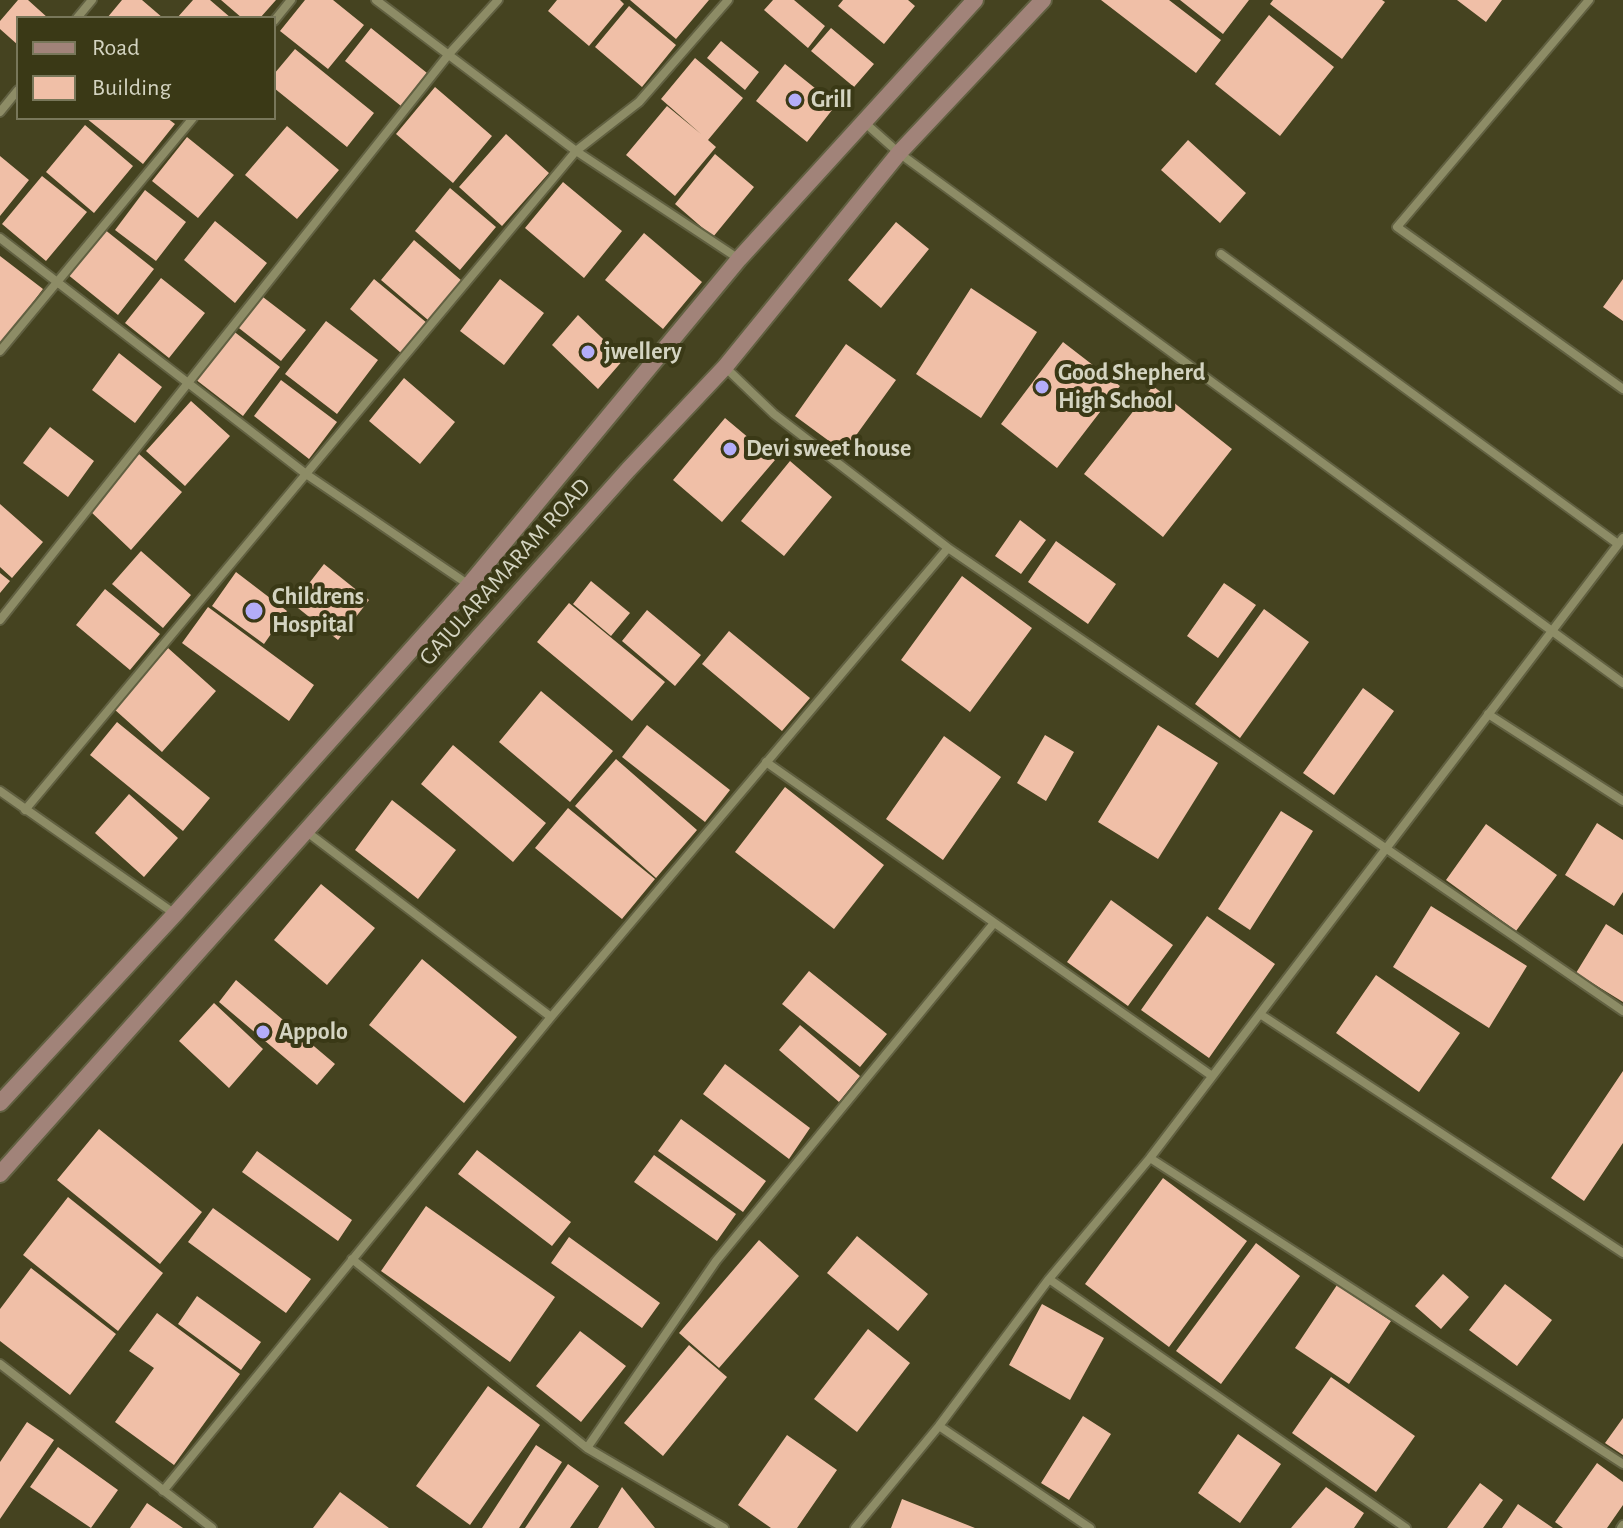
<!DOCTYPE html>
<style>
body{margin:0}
#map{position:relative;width:1623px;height:1528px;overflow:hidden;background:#454320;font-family:"Alegreya Sans",sans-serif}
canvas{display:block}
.legend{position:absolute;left:16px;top:16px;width:260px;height:104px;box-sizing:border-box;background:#3a3916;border:2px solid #78775a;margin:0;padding:10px 14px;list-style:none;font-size:24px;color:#d4d4c1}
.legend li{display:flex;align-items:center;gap:16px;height:40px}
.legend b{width:40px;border:2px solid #78775a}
</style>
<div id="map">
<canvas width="1623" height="1528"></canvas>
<ul class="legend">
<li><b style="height:10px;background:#a18379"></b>Road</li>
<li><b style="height:22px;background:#f0bfa7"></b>Building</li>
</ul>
</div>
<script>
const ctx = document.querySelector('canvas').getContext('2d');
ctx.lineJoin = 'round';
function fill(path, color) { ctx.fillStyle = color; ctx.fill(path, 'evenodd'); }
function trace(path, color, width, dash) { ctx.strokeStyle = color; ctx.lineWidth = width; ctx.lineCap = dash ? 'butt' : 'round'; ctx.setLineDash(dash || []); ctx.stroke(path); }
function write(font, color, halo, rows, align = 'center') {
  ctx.font = font + ' "Alegreya Sans",sans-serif'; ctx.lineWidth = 8; ctx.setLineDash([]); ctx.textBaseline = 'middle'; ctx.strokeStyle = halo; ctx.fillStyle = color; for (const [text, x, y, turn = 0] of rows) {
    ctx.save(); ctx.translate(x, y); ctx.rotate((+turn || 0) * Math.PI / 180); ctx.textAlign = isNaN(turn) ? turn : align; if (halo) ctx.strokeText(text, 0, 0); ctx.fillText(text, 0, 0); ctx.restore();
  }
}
const building = new Path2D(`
 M18,0H28L48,18H18V45L0,29V21Z
 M122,0H142L163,18H107Z
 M193,0H210L231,18H177Z
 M221,0H276L260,18H242Z
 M305,0H333L364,25L328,69L280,31Z
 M557,0H620L624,4L589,46L548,11Z
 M630,0H709L676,39Z
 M773,0H794L825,26L808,48L764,10Z
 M843,0H908L915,6L884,44L838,6Z
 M1101,0H1169L1221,40L1196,73Z
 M1180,0H1249L1223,34Z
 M1273,0H1382L1385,2L1342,59L1270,4Z
 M1457,0H1502L1486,22Z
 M629,6L676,45L642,87L595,47Z
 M1269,15L1334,67L1280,136L1215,84Z
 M371,28L427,73L401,106L345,61Z
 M831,28L874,64L854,87L811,51Z
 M721,41L759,72L745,90L707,58Z
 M295,49L374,113L347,147L274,88V74Z
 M695,58L743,98L708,140L716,147L675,196L626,155L667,106L701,134L661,99Z
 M785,64L836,105L807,142L756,101Z
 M435,87L492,136L453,183L396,134Z
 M86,118H167L175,124L143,164Z
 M85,125L133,166L94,213L46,172Z
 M287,126L339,170L297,219L245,175Z
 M506,134L549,173L502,226L459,187Z
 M187,137L234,175L198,218L152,181Z
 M1188,140L1246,193L1220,223L1161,170Z
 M715,154L754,187L713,237L675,204Z
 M0,156L29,180L0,216Z
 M42,176L87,212L46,261L2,224Z
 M563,182L622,231L584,278L525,228Z
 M450,188L496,227L460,270L415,231Z
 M145,190L186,222L156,261L115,230Z
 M215,221L267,263L235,303L184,260Z
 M896,222L929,249L881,308L848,280Z
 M104,229L154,269L118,315L67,274Z
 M644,233L702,282L663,329L605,280Z
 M414,240L462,281L428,320L381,280Z
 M0,256L43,289L0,346Z
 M161,278L205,313L169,358L125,323Z
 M374,279L427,323L401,353L350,309Z
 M500,279L544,313L504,365L460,331Z
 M1623,279V321L1603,307Z
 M971,288L1037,332L981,418L916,374Z
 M259,294L306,330L281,361L235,325Z
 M578,315L624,359L598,389L552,345Z
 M326,321L378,360L337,414L285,374Z
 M232,330L280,367L243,416L195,379Z
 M1063,342L1120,386L1057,468L1001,424Z
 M846,344L896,380L844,452L795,416Z
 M119,353L162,387L135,423L92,390Z
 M404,378L455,422L420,464L369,421Z
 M281,380L337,422L309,459L254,416Z
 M1153,386L1232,449L1163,537L1084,474Z
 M191,401L230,436L185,486L146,451Z
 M725,418L775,460L722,522L673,480Z
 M50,427L94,461L68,497L23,463Z
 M139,454L182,492L131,550L89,510Z
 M790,461L832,497L784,556L741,521Z
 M0,504L43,542L12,578L0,567Z
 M1020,520L1046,540L1021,574L995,556Z
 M1056,541L1116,584L1088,624L1028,582Z
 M141,551L191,595L163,628L112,584Z
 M324,564L369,600L338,640L293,604Z
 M236,572L287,611L264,644L212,606Z
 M0,573L10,581L0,593Z
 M962,576L1032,628L970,712L901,660Z
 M591,581L630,613L611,636L573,604Z
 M1224,583L1256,605L1218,658L1187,636Z
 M105,589L160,634L130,670L76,625Z
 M569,603L665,682L632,721L537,642Z
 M208,607L314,685L289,721L182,643Z
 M1264,609L1309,642L1240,738L1195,704Z
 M647,610L701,655L675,686L622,641Z
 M729,631L810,698L782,731L702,664Z
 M168,648L216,691L162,752L114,709Z
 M1363,688L1394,711L1334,795L1303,773Z
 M541,691L613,751L570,802L499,742Z
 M117,722L210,798L183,831L90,755Z
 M647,725L730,790L705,822L622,757Z
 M1158,725L1218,763L1158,859L1098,822Z
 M1045,735L1074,752L1046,801L1017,783Z
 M944,736L1001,777L943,860L886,819Z
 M453,745L546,823L513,862L421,784Z
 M616,759L697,830L656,878L575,806Z
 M785,787L884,865L834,929L735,852Z
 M129,794L178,838L144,877L95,833Z
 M392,800L456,850L418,899L355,850Z
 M568,808L655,879L622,919L535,848Z
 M1281,811L1313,831L1250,930L1218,909Z
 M1597,823L1623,840V892L1614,906L1565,875Z
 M1486,824L1557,875L1516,931L1446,880Z
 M321,884L375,928L327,985L274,940Z
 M1111,900L1173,945L1128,1006L1067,962Z
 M1431,906L1527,966L1489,1028L1393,967Z
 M1207,916L1275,964L1209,1058L1141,1010Z
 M1606,924L1623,935V1002L1576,973Z
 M422,959L517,1037L464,1103L369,1025Z
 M809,971L887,1034L860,1067L782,1004Z
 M1376,975L1460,1033L1419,1092L1336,1033Z
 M236,980L335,1064L317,1085L219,1002Z
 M214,1003L263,1049L229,1088L179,1041Z
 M800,1025L860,1076L839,1102L779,1050Z
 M725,1064L810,1128L789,1159L703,1094Z
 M1623,1071V1143L1584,1201L1551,1178Z
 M681,1119L766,1181L743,1212L658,1151Z
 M99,1129L202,1212L160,1264L57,1180Z
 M477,1150L571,1222L552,1246L458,1174Z
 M257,1151L352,1220L338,1241L242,1172Z
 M654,1155L736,1214L717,1241L634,1182Z
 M1163,1178L1247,1241L1169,1347L1085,1284Z
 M68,1197L163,1273L118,1331L23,1255Z
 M426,1206L555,1297L510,1362L381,1271Z
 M213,1208L311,1279L286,1313L188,1242Z
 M857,1236L928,1294L898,1331L827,1273Z
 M569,1237L660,1303L642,1328L551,1263Z
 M759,1240L799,1276L719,1368L679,1333Z
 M1256,1243L1300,1276L1221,1384L1176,1351Z
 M31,1268L116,1334L70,1395L0,1341V1309Z
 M1443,1274L1469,1297L1441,1329L1415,1306Z
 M1505,1284L1552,1320L1517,1366L1469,1330Z
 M1337,1285L1391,1321L1349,1384L1295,1348Z
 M197,1296L261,1342L241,1370L178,1324Z
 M1042,1304L1104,1338L1070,1400L1009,1365Z
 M157,1313L240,1374L174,1465L115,1422L154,1368L129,1351Z
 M868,1329L910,1363L857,1432L814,1399Z
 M580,1331L626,1366L581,1422L536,1386Z
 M689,1345L727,1377L663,1456L624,1423Z
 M1331,1377L1415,1436L1376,1492L1292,1433Z
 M488,1386L540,1425L470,1525L416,1486Z
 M1083,1416L1111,1434L1069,1500L1041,1483Z
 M1623,1418V1455L1605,1443Z
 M27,1422L54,1440L0,1519V1462Z
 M1238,1434L1281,1464L1240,1523L1198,1493Z
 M787,1435L837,1470L797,1528H771L738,1505Z
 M536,1445L562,1462L519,1528H482Z
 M58,1447L118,1490L91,1528L30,1487Z
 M1597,1463L1623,1482V1505L1607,1528H1563L1555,1522Z
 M568,1464L599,1486L570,1528H525Z
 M1480,1483L1503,1500L1483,1528H1447Z
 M622,1487L655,1528H598Z
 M1326,1487L1364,1513L1354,1528H1291Z
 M340,1492L389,1528H313Z
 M902,1499L975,1528H891Z
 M147,1503L183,1528H130Z
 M1518,1504L1553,1528H1502Z`);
const street = new Path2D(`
 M376,0L576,151L739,259
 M1589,0L1397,227L1623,389
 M77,18L92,0
 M274,21L291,0
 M0,112L18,90
 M864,122L899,153L1623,683
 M0,238L306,474L469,585
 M1221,254L1618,544
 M0,351L193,118
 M725,367L774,414L948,548L1623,1011
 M0,620L449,54L498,0
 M1488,714L1623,801
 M766,762L1212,1076
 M0,791L175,914
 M25,810L576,151L639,102L728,0
 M307,832L551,1017
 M1260,1014L1623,1253
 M1150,1158L1623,1464
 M352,1259L587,1448L724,1528
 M1049,1279L1406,1528
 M0,1364L212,1528
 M939,1426L1090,1528
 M587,1448L716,1261L994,923
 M163,1491L551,1017L948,548
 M855,1528L939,1426L1049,1279L1150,1158L1623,538
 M1621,1528L1623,1525`);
const secondary = new Path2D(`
 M0,1103L175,914L469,585L739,259L975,0
 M0,1174L628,470L725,367L899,153L1043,0`);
const markers = [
 [795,100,8,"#b3adf9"],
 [588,352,8,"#b3adf9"],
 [1042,387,8,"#b3adf9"],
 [730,449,8,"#b3adf9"],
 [254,611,10,"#b3adf9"],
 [263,1032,8,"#b3adf9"]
];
const poiNames = [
 ["Grill",811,100],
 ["jwellery",604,352],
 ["Good Shepherd",1058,373],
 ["High School",1058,401],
 ["Devi sweet house",746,449],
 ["Childrens",272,597],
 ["Hospital",272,625],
 ["Appolo",279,1032]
];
const streetNames = [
 ["GAJULARAMARAM ROAD",505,572,-48]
];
fill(building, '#f0bfa7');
trace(street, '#616041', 12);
trace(secondary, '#616041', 20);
trace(street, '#8d8c66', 8);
trace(secondary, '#a18379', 16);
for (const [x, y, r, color] of markers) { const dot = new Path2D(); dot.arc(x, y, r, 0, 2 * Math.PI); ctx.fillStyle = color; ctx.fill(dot); trace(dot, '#3a3916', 3); }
write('bold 24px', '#d4d4c1', '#3a3916', poiNames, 'left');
write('24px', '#d4d4c1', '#3a3916', streetNames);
</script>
